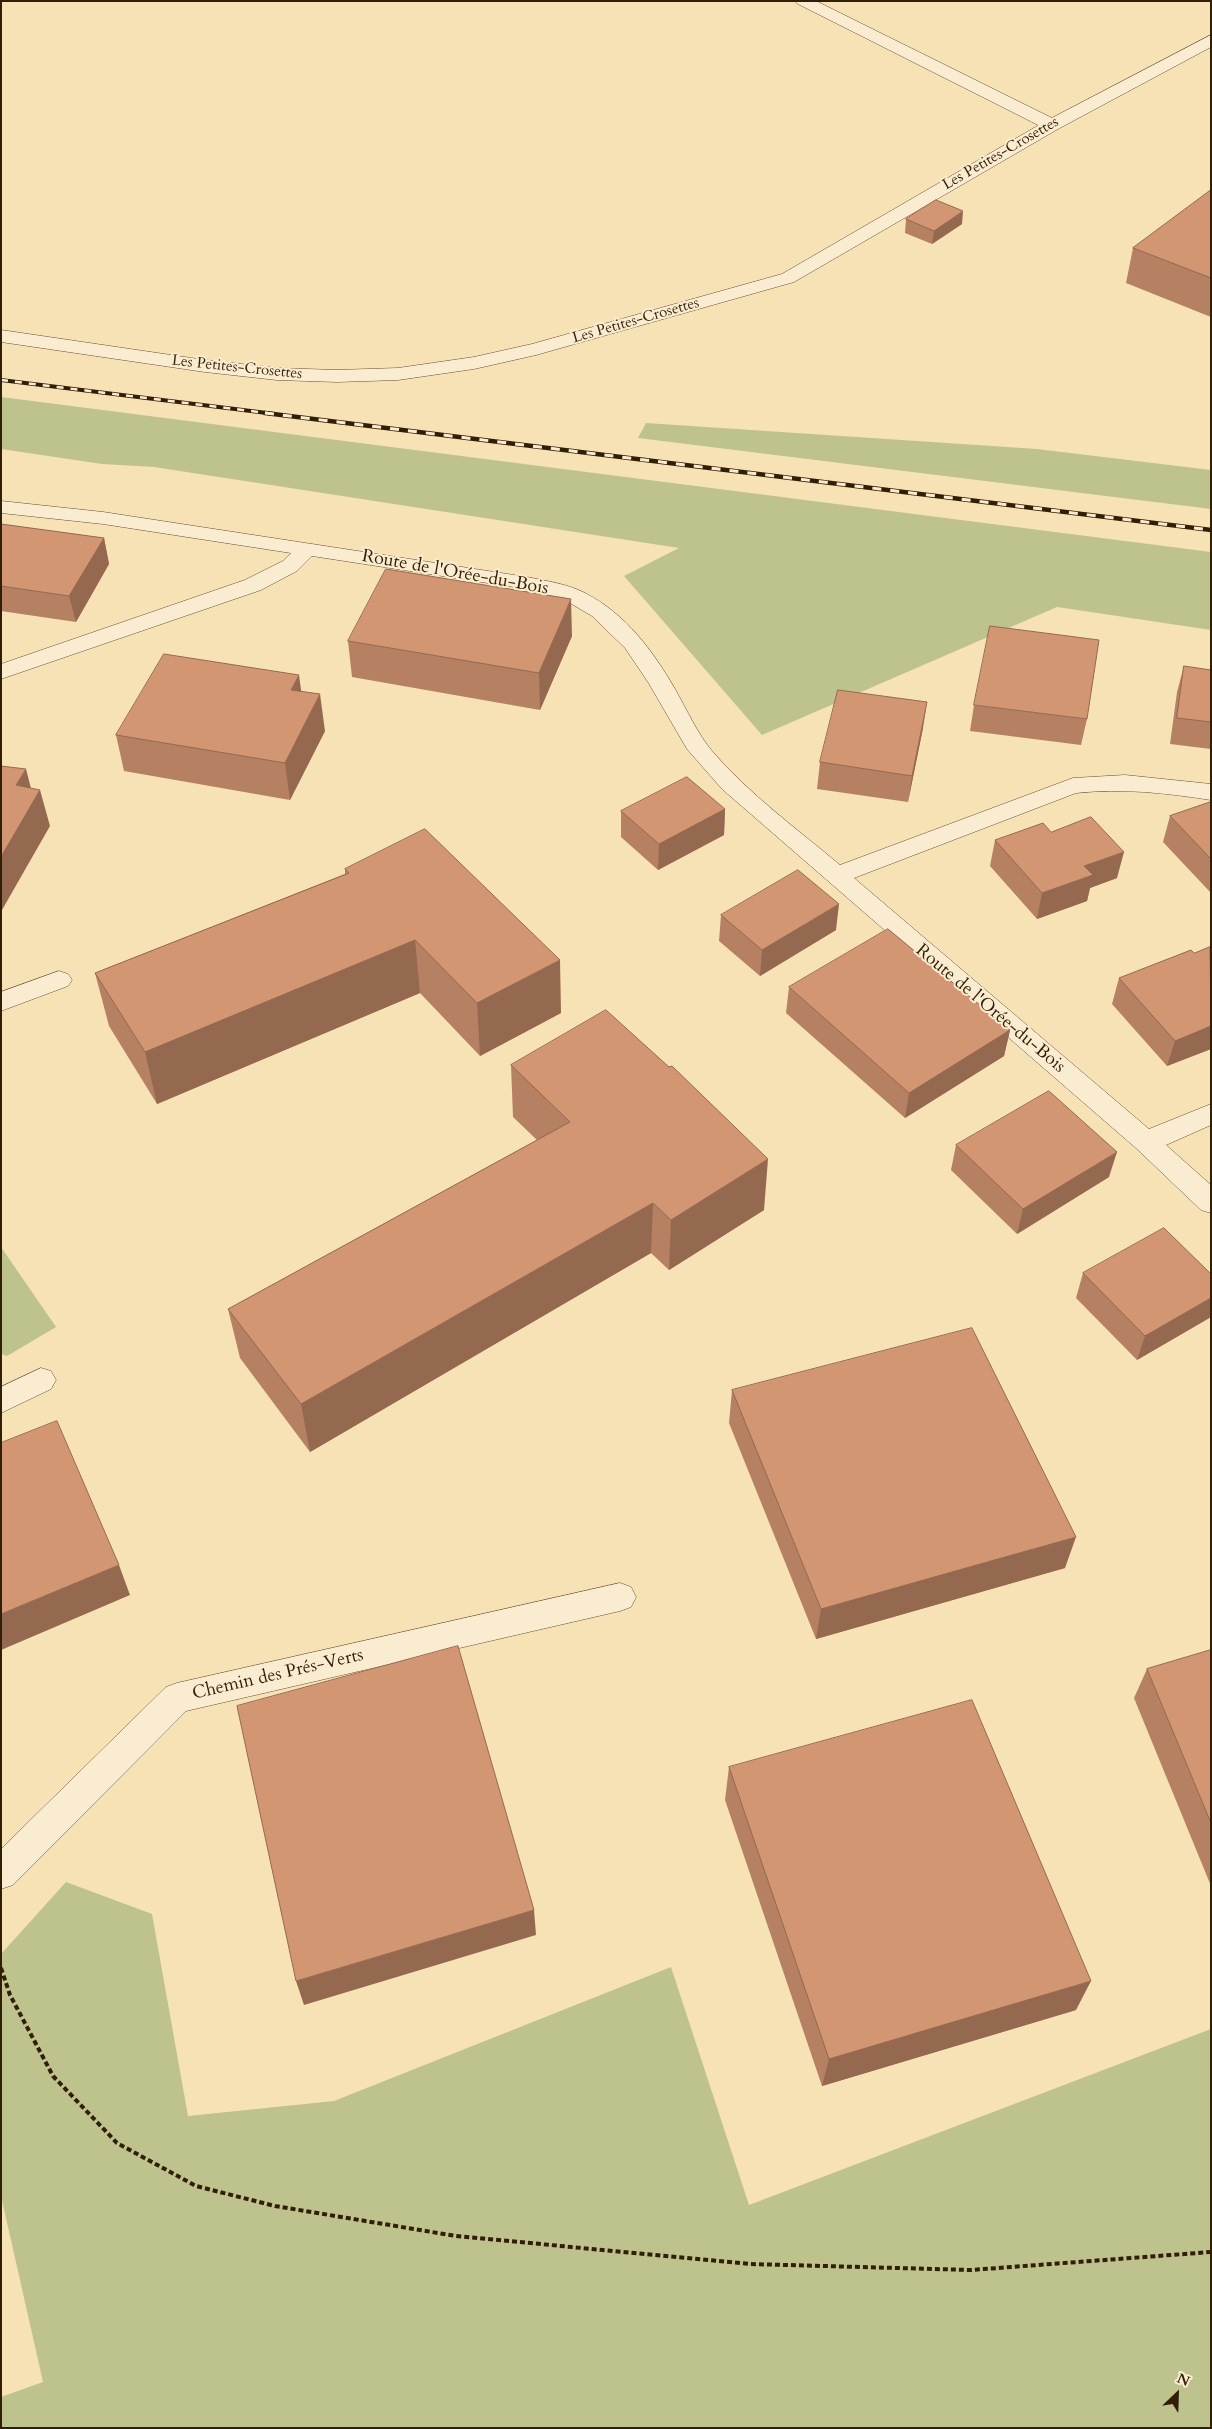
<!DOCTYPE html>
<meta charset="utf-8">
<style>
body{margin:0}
#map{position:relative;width:1212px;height:2429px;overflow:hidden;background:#f7e2b6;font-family:Cardo,serif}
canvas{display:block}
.frame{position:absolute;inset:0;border:2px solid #311e06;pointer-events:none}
.north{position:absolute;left:1152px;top:2369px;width:50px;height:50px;-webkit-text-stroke:4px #faecd0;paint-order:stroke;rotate:24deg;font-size:14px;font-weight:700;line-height:20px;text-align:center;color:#311e06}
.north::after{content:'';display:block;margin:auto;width:18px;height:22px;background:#311e06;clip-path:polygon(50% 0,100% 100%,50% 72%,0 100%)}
</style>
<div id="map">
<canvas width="1212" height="2429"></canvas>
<div class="frame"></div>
<div class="north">N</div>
</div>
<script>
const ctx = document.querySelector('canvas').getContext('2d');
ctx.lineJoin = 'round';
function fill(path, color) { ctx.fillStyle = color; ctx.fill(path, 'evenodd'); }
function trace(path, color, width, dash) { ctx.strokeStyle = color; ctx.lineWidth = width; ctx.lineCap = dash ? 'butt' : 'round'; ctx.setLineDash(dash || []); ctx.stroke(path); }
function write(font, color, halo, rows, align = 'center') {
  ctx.font = font + ' Cardo,serif'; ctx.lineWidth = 4; ctx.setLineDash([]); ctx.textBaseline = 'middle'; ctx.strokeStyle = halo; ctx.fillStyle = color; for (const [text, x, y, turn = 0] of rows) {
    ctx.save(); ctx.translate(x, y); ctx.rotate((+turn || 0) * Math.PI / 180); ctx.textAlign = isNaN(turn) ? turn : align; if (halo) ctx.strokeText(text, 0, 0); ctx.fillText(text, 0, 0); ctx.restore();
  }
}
const green = new Path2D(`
 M1,397L1211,552V630L1057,607L762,735L624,576L679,548L154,467L102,464L1,449Z
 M646,423L1037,449L1211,470V509L638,438Z
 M1,1247L56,1327L7,1356L1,1354Z
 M66,1882L152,1914L188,2116L334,2101L671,1967L749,2205L1211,2029V2428H1V2397L43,2382L1,2196V1954Z`);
const path = new Path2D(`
 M1,1968L10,1995L53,2076L117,2143L196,2186L275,2206L456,2236L750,2264L971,2270L1211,2252`);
const lane = new Path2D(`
 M795,1H816L1058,121L1060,125L1058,129H1046L798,4Z
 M41,1368L51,1371L56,1380L51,1389L1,1413V1387Z`);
const street = new Path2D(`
 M1211,35V47L1058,129L794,282L536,355L474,369L398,380L337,382L277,380L205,372L1,342V330L205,360L277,368L337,370L398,368L474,357L532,344L782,274L1046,121Z
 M1,501L103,512L527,577C546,581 568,584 585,593C626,614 653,651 675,689C687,710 697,733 712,751C749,794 797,829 840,865L1073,778L1125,775L1211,784V800C1166,793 1122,788 1076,793L854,878L1149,1129L1211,1104V1125L1166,1145L1211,1185V1213L1201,1210L1137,1149L722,789L687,749L648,682L625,648L592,616L570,603L527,589L312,556L297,571L261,590L1,679V664L245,580L283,561L291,553L103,524L1,513Z
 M59,971L68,974L72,980L68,986L1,1011V992Z
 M620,1583L631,1587L636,1597L631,1607L620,1611L186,1711L13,1885L1,1889V1849L166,1687L177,1683Z`);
const railFar1 = new Path2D(`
 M1,380L275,414`);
const rail = new Path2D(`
 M265,413L1211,530`);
const wall = new Path2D(`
 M1211,190V317L1126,283L1133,248Z
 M906,219L962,224L932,244L905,233Z
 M1,524L104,538L109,564L76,622L1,611Z
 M572,636L540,710L352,677L348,641Z
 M1184,666L1211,670V749L1170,744L1177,692Z
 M301,692L325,731L290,800L124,771L116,735Z
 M974,705L1087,719L1081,745L970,731Z
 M923,728L908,802L817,789L820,762Z
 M1211,802V893L1163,842L1170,816Z
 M725,809L724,835L658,870L621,837V811Z
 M1051,832L1117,878L1090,888L1087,901L1037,919L990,866L995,840Z
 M345,869L561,1013L480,1056L420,993L157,1104L109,1026L95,973L345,874Z
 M721,915L836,930L760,976L719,941Z
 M1211,948V1049L1167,1066L1112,1004L1119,978Z
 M789,987L1010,1030L1004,1056L905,1118L786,1013Z
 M511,1065L764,1210L669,1270L651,1253L310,1452L240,1358L228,1309L537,1140L513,1117Z
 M956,1145L1109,1177L1017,1234L951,1170Z
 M1083,1273L1211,1274V1317L1137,1360L1076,1298Z
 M732,1390L1065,1568L816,1639L729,1423Z
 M1211,1650V1886L1134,1698L1147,1669Z
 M729,1767L1076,2010L822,2086L725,1800Z`);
const shadedWall = new Path2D(`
 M963,211L962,224L932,244L934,231Z
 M104,538L109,564L76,622L69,596Z
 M571,599L572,636L540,710L539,673Z
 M299,675L304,712L291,690Z
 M320,694L325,731L290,800L285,763Z
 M927,702L923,728L908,802L912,776Z
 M26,769L34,800L40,790L50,826L2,910L1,908V857L16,785Z
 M725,809L724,835L658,870L659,844Z
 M1124,852L1117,878L1090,888L1087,901L1037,919L1042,893L1084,866Z
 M839,904L836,930L760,976L762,950Z
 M415,940L420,993L157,1104L145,1052Z
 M560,960L561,1013L480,1056L477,1003Z
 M1211,1026V1049L1167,1066L1175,1041Z
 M1010,1030L1004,1056L905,1118L909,1093Z
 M1117,1152L1109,1177L1017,1234L1023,1209Z
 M768,1159L764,1210L669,1270L671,1220Z
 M653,1203L651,1253L310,1452L301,1404Z
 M1211,1298V1317L1137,1360L1145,1336Z
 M1076,1537L1065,1568L816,1639L821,1609Z
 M119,1565L130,1595L1,1650V1614Z
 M534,1910L536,1935L304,2005L296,1981Z
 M1091,1981L1076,2010L822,2086L829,2059Z`);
const building = new Path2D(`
 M1211,190V278L1133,248Z
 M936,200L963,211L934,231L906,219Z
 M1,524L104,538L69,596L1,586Z
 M386,569L571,599L539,673L348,641Z
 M990,626L1099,640L1087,719L974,705Z
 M164,654L299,675L291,690L320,694L285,763L116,735Z
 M1184,666L1211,670V722L1177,718Z
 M838,690L927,702L912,776L820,762Z
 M1,766L26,769L16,785L40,790L1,857Z
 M687,777L725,809L659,844L621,811Z
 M1211,802V859L1170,816Z
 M1091,817L1124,852L1084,866L1093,875L1042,893L995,840L1043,823L1051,832Z
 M425,829L560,960L477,1003L415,940L145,1052L95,973L349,873L345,869Z
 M798,870L839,904L762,950L721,915Z
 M888,929L1010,1030L909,1093L789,987Z
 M1210,947L1211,1026L1175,1041L1119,978L1191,950L1194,953Z
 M606,1010L669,1067L672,1066L768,1159L671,1220L653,1203L301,1404L228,1309L570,1122L511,1065Z
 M1049,1091L1117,1152L1023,1209L956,1145Z
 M1164,1228L1211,1274V1298L1145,1336L1083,1273Z
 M972,1328L1076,1537L821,1609L732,1390Z
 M57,1421L119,1565L1,1614V1443Z
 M458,1646L534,1910L296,1981L237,1706Z
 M1211,1650V1823L1147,1669Z
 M972,1700L1091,1981L829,2059L729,1767Z`);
const farStreetnames = [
 ["Les Petites-Crosettes",1001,154,-30],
 ["Les Petites-Crosettes",636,321,-16],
 ["Les Petites-Crosettes",237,368,6]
];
const streetNames = [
 ["Route de l'Orée-du-Bois",455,573,10],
 ["Route de l'Orée-du-Bois",990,1009,40],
 ["Chemin des Prés-Verts",278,1675,-13]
];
fill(green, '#bec38d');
trace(lane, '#624f32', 1);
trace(street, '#624f32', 1);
trace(path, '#311e06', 4, [5, 3]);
fill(lane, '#faecd0');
fill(street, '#faecd0');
trace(railFar1, '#311e06', 4);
trace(rail, '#311e06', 4.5);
trace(railFar1, '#faecd0', 2.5, [7]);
trace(rail, '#faecd0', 3, [9]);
fill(wall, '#b58162');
fill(shadedWall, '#946950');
fill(building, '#d39672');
trace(building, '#946950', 1);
write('15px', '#311e06', '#faecd0', farStreetnames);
write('18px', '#311e06', '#faecd0', streetNames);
</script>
